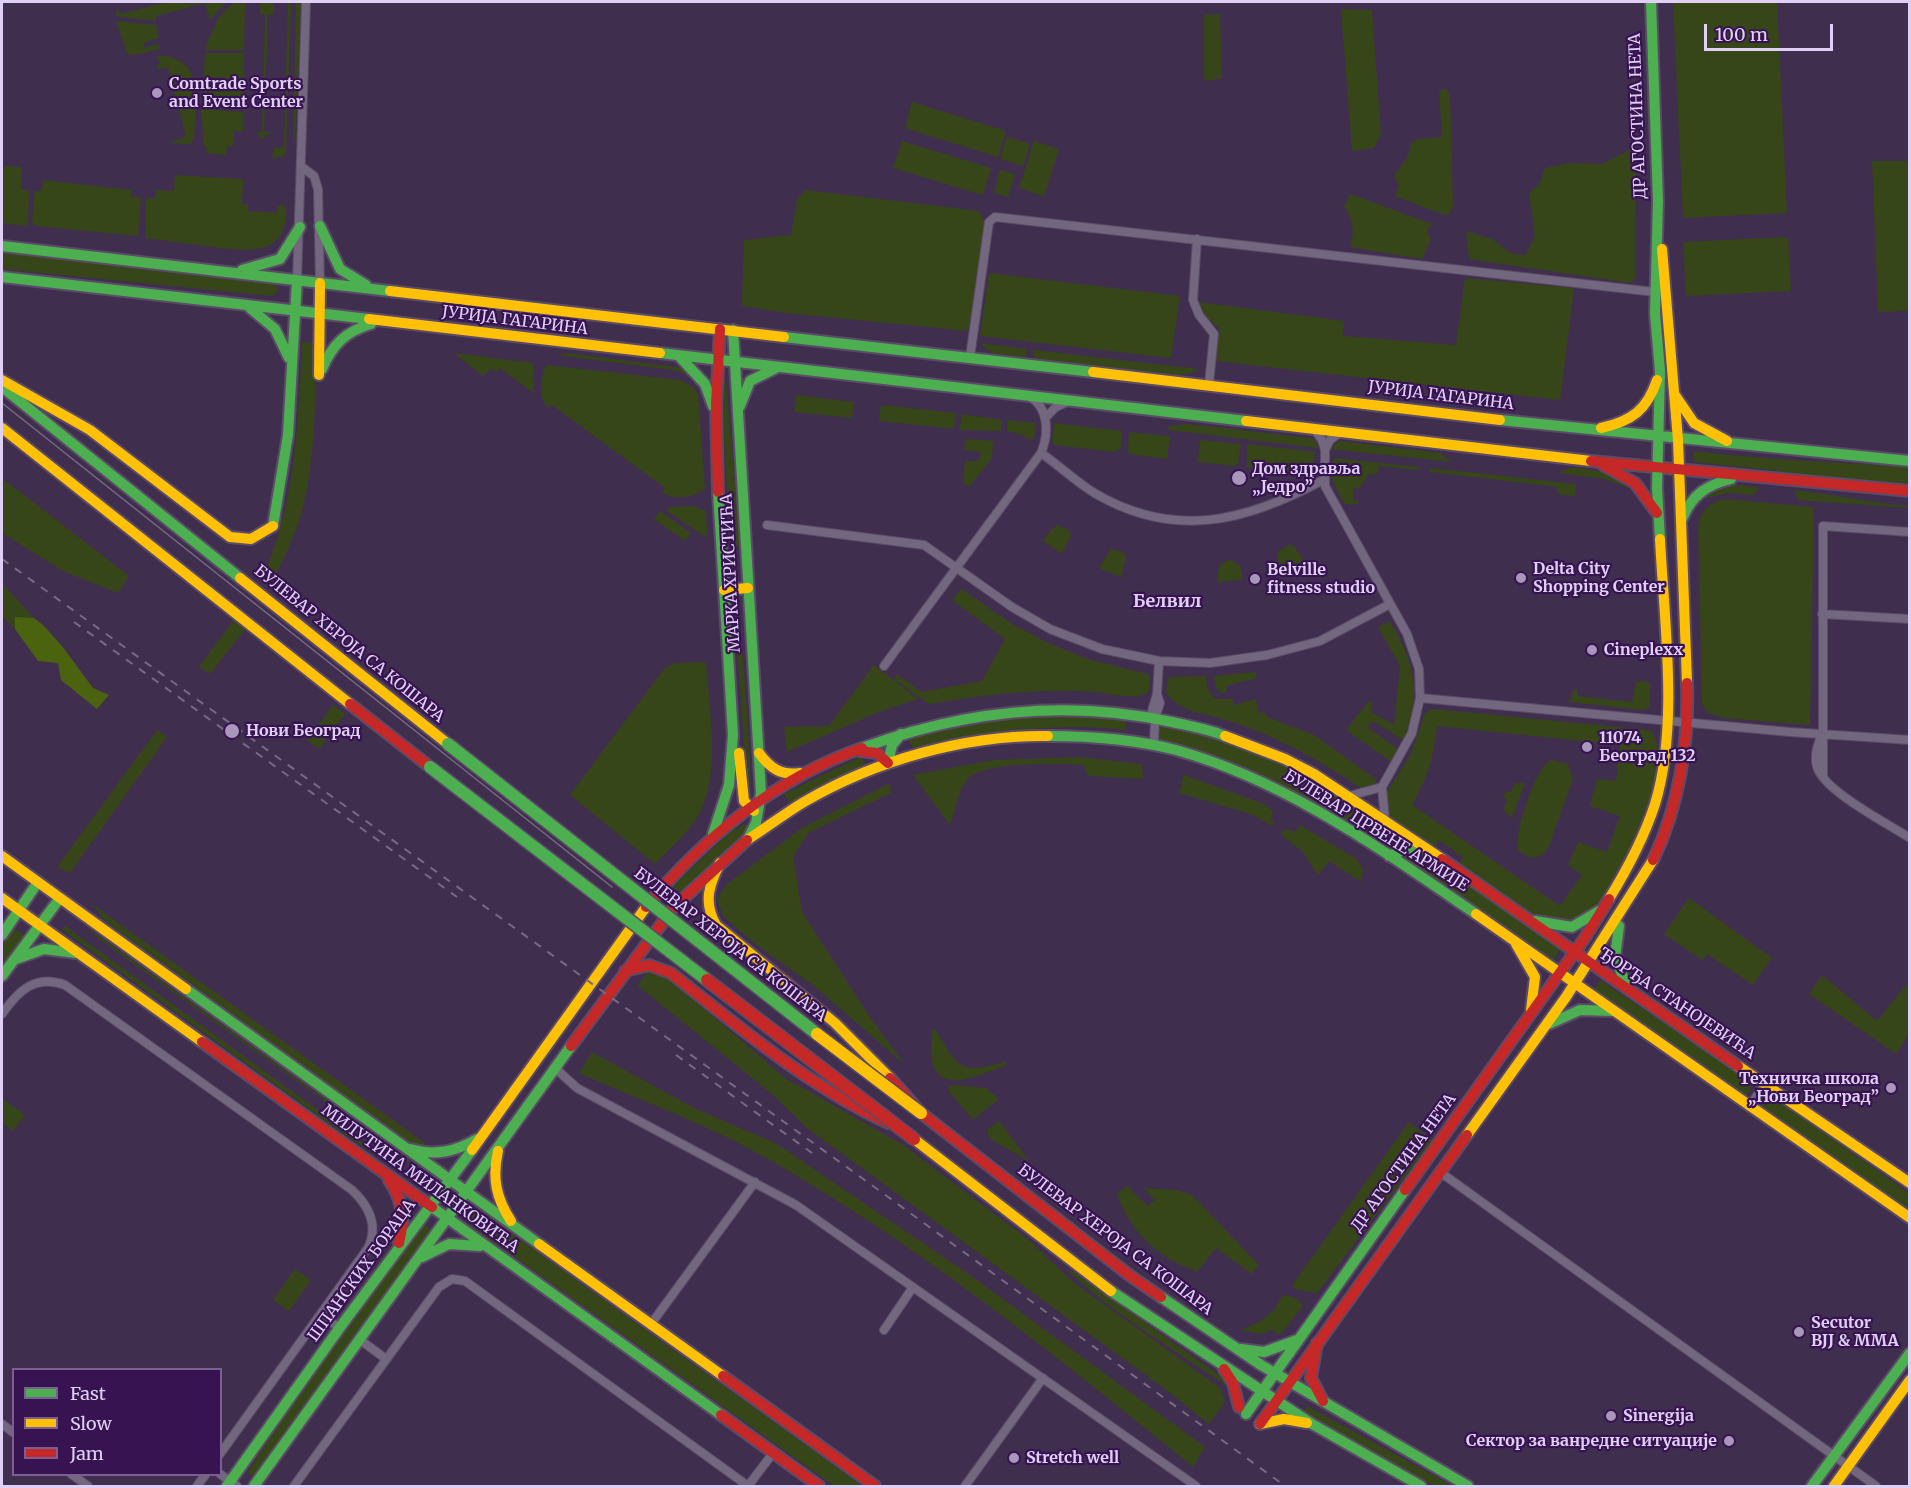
<!DOCTYPE html>
<meta charset="utf-8">
<style>
body{margin:0}
#map{position:relative;width:1911px;height:1488px;overflow:hidden;background:#402e4f;font-family:Merriweather,serif}
canvas{display:block}
.frame{position:absolute;inset:0;border:3px solid #e1d0f5;pointer-events:none}
.legend{position:absolute;left:12px;top:1368px;width:210px;height:108px;box-sizing:border-box;background:#371451;border:2px solid #7b5f93;margin:0;padding:8px 10px;list-style:none;font-size:18px;color:#e1d0f5}
.legend li{display:flex;align-items:center;gap:12px;height:30px}
.legend b{width:30px;border:2px solid #7b5f93}
.scale{position:absolute;left:1704px;top:24px;width:129px;height:27px;box-sizing:border-box;border:3px solid #e1d0f5;border-top:0;padding-left:8px;font-size:18px;line-height:21px;white-space:nowrap;color:#e1d0f5;-webkit-text-stroke:4px #371451;paint-order:stroke}
</style>
<div id="map">
<canvas width="1911" height="1488"></canvas>
<div class="frame"></div>
<ul class="legend">
<li><b style="height:8px;background:#4caf50"></b>Fast</li>
<li><b style="height:8px;background:#ffc107"></b>Slow</li>
<li><b style="height:8px;background:#c62828"></b>Jam</li>
</ul>
<div class="scale">100 m</div>
</div>
<script>
const ctx = document.querySelector('canvas').getContext('2d');
ctx.lineJoin = 'round';
function fill(path, color) { ctx.fillStyle = color; ctx.fill(path, 'evenodd'); }
function trace(path, color, width, dash) { ctx.strokeStyle = color; ctx.lineWidth = width; ctx.lineCap = dash ? 'butt' : 'round'; ctx.setLineDash(dash || []); ctx.stroke(path); }
function write(font, color, halo, rows, align = 'center') {
  ctx.font = font + ' Merriweather,serif'; ctx.lineWidth = 4.5; ctx.setLineDash([]); ctx.textBaseline = 'middle'; ctx.strokeStyle = halo; ctx.fillStyle = color; for (const [text, x, y, turn = 0] of rows) {
    ctx.save(); ctx.translate(x, y); ctx.rotate((+turn || 0) * Math.PI / 180); ctx.textAlign = isNaN(turn) ? turn : align; if (halo) ctx.strokeText(text, 0, 0); ctx.fillText(text, 0, 0); ctx.restore();
  }
}
const green = new Path2D(`
 M168,2H227L210,20L205,3L156,16V21L115,16L118,8L120,14Z
 M236,2H245L244,50H205C211,33 219,11 236,2Z
 M260,2H274V14L268,15L264,132H271L262,139L256,132H262L265,15L260,14Z
 M288,2H291L286,152L282,157L272,158L274,148L284,147Z
 M296,2H301L296,125L293,152Z
 M1673,2H1777L1787,213L1683,218Z
 M1341,9L1372,10L1381,134L1374,148L1352,151Z
 M1220,14L1222,78L1208,81L1204,79V15Z
 M116,21L156,25L159,38L145,42L143,48L159,44L160,49L134,55L127,53Z
 M205,53H244L243,109L202,105Z
 M157,56C190,55 197,78 196,106L178,107L168,67L156,69L160,63Z
 M1446,89L1450,95L1453,208L1449,214H1442L1395,196L1399,186L1394,176L1408,156L1411,143L1418,139L1442,137L1439,90Z
 M912,102L1006,131L998,157L905,128Z
 M179,109H196L194,138L191,144L170,143L186,136Z
 M201,109L243,112V131H234L233,146H227L226,155L205,153L209,148L204,147Z
 M1007,137L1030,144L1023,166L1000,159Z
 M902,141L991,168L983,195L893,168Z
 M1034,141L1059,149L1044,196L1019,188Z
 M1636,147L1635,278L1630,283L1469,259L1466,231L1492,239L1512,254L1526,255L1535,236L1529,193L1540,183L1545,168L1569,163L1602,164Z
 M1872,161H1909V311L1878,312Z
 M2,166L21,167L22,170L21,190H28L29,194L28,223L25,226L2,223Z
 M1000,170L1015,174L1008,197L994,193Z
 M175,175L243,179L242,204H248V211L277,213L278,206L283,205L286,208C289,261 240,250 206,246C185,243 165,241 145,238L146,198H155L156,190L174,191Z
 M43,180L131,190V197H141L138,236L36,226L32,223L34,195L35,191H42Z
 M806,190L979,211L985,222L986,233L968,331L787,313L742,306L744,240L791,235L797,199Z
 M1350,194L1432,224L1427,231L1431,240L1422,259L1350,247C1355,232 1353,219 1344,206Z
 M1788,237L1791,291L1686,296L1683,242Z
 M2,252L273,284L277,286L278,291L272,296L2,269Z
 M989,273L1180,296L1171,358L980,336Z
 M1465,278L1574,288L1560,400L1216,361L1219,328L1200,312L1198,302L1344,321L1343,336L1456,345Z
 M302,342L314,343C317,393 315,467 301,514C294,538 283,560 272,582L263,577C296,501 298,423 302,342Z
 M979,343L1027,349L1026,357L992,353Z
 M1034,350L1199,369L1192,373L1179,375L1033,358Z
 M454,353L534,363L533,393L500,368L497,372L491,369L483,376Z
 M567,353L684,368L692,377L674,370L557,355Z
 M546,365L681,380L694,388L698,394L705,488C695,498 674,501 662,492L665,488L552,405L549,408C537,399 541,378 546,365Z
 M721,380H726L740,547H730Z
 M796,395L854,402L852,418L794,412Z
 M881,405L956,413L954,429L879,421Z
 M962,414L1002,420L1001,431L959,430Z
 M1008,420L1036,423L1034,439L1029,440L1023,435L1007,431Z
 M1054,423L1122,431L1121,448L1114,452L1054,445L1052,439Z
 M1188,424L1311,438L1316,441L1318,448L1168,430L1169,426Z
 M1129,432L1170,436L1167,459L1130,454L1128,451Z
 M965,439L997,441L993,442L992,458L969,487L963,483L965,461H979L981,452L964,450Z
 M1200,440L1241,444L1238,464L1235,466L1198,462Z
 M1339,441L1440,453L1452,462L1330,449Z
 M1247,444L1315,452L1313,473L1310,474L1247,467Z
 M1694,451C1766,460 1838,462 1909,467V484L1783,475L1780,471L1694,462Z
 M1333,458L1419,467V470L1379,466L1378,473L1368,475L1360,488H1353V500L1358,501V504H1344L1331,477Z
 M1572,467L1614,474L1634,485L1629,488L1605,479L1558,473Z
 M1430,468L1576,484L1575,496L1558,494V487L1430,472Z
 M2,478L129,576L118,593L63,571L2,533Z
 M1738,485L1760,488L1753,495L1729,493L1705,498L1702,496L1722,486Z
 M1794,490C1832,494 1871,503 1909,506V508L1798,500Z
 M1725,499L1814,507L1810,725L1724,718L1708,713L1702,704L1698,525C1703,509 1709,503 1725,499Z
 M692,506L706,511L707,538L667,511L669,507Z
 M660,511L691,533L685,541L654,519Z
 M1058,525L1069,530L1071,535L1062,554L1043,541L1053,528Z
 M1288,545L1294,546L1304,561L1280,571L1277,553Z
 M1111,549L1123,552L1126,557L1121,577L1099,568Z
 M1232,560L1240,566L1243,579L1218,582C1217,569 1218,561 1232,560Z
 M2,583L34,618L15,617V629L2,616Z
 M961,589L1014,625L1048,643L1091,660L1148,674L1150,678L1149,691C1139,702 1109,693 1095,692C1039,688 985,695 929,704L895,680V677L897,674L921,692L982,681L1005,639L952,600Z
 M733,595C742,602 750,760 751,784H747Z
 M235,618L246,628L210,674L199,667Z
 M1390,621C1413,661 1424,695 1403,740L1373,721L1367,727L1398,749L1390,761L1346,730L1368,702L1372,703L1371,712L1394,725L1400,666L1378,627Z
 M706,662C709,709 722,774 698,816C687,834 669,849 655,864L570,795L664,669L675,663Z
 M874,665L918,699L881,711L787,752L784,727L829,726Z
 M1255,672L1257,678L1226,686L1227,692L1221,693L1216,688L1214,676Z
 M1206,676L1208,689L1215,699H1232L1234,705L1256,699L1259,713L1265,712L1267,717L1314,735L1377,780L1373,787L1364,790C1319,760 1271,732 1219,718C1200,713 1177,710 1166,692L1169,677Z
 M1636,681L1650,682V707L1643,710L1569,702L1573,691L1577,689L1578,696L1632,702Z
 M333,705L345,714L319,749L307,740Z
 M1434,709L1649,730C1682,751 1612,915 1573,924C1542,931 1483,881 1458,864L1464,858L1439,840L1435,849L1392,820L1385,807L1384,797L1411,754L1425,713ZM1437,726L1620,745L1616,781L1597,779L1590,806L1620,816L1607,852L1578,842L1568,865L1582,875L1560,906L1412,805C1429,774 1432,762 1437,726Z
 M1039,714H1082L1127,719L1125,730C1053,721 982,733 913,748L908,739L963,725Z
 M1155,718L1286,760L1563,945L1550,964L1292,796L1154,745Z
 M157,730L167,737L70,873L57,867Z
 M860,757L866,764L790,803L784,794Z
 M1081,757L1142,764L1143,779L1089,776L1083,765C1060,763 979,761 966,781C958,792 955,811 950,825L913,775L993,760Z
 M1551,760L1568,764L1573,779L1548,849L1541,856L1531,858L1519,851C1512,837 1536,766 1551,760Z
 M1184,775L1264,804L1273,811L1271,819L1274,823L1272,826L1251,814L1179,793Z
 M890,783L891,793L808,833L793,857L802,912L870,1017L905,1065L813,985L754,943L723,916L717,899L726,885L802,828Z
 M1515,783H1525L1512,818L1503,810L1507,800L1503,797L1505,792H1511Z
 M743,825H750L747,832L682,892L672,887L730,832Z
 M1300,825L1357,859L1363,870L1361,882L1329,861L1318,875L1303,852L1280,834L1285,829L1295,832Z
 M1689,898L1772,958L1753,985L1707,954L1702,960L1664,934Z
 M92,904L436,1151L421,1148L406,1140L105,921Z
 M65,926L425,1188L335,1128L61,929Z
 M85,926L404,1156L421,1170L100,940Z
 M14,928L24,935L2,967V945Z
 M647,972L667,977L785,1078L903,1145L1029,1240L1073,1282L1220,1388L1225,1402L1209,1424L1169,1392L807,1128L772,1094L638,986Z
 M1822,975L1877,1021L1909,981V1034L1896,1054L1809,994Z
 M1600,980L1754,1083L1746,1096L1593,991Z
 M935,1029C959,1068 959,1076 1006,1061L1005,1066C985,1072 943,1095 933,1065C930,1055 932,1042 932,1031Z
 M592,1052L694,1108L777,1144L970,1275L1205,1447L1193,1467C1058,1357 920,1246 768,1159C711,1126 640,1100 579,1073Z
 M951,1085L986,1088L999,1099L973,1120L947,1089Z
 M1769,1094L1909,1193V1211L1760,1107Z
 M2,1098L25,1115L13,1131L2,1123Z
 M999,1121L1030,1162L989,1138L987,1130Z
 M1409,1122L1433,1140L1317,1293L1294,1289L1293,1284Z
 M1127,1186L1148,1206L1155,1200L1143,1188L1177,1190L1192,1195L1259,1265L1252,1274L1216,1248L1197,1272C1190,1268 1182,1266 1175,1262C1147,1246 1128,1225 1117,1194Z
 M476,1208L863,1486H834L477,1230L465,1219Z
 M423,1223L433,1231L254,1476L247,1473L300,1393Z
 M295,1269L311,1280L289,1311L273,1300Z
 M1071,1270L1222,1377L1227,1383L1225,1385C1173,1349 1116,1315 1069,1272Z
 M1283,1295L1297,1298L1303,1306L1280,1335L1273,1330L1260,1334L1241,1330L1261,1321L1274,1310Z
 M1307,1406L1453,1486H1434L1303,1412Z`);
const forest = new Path2D(`
 M15,617L34,618L43,625L62,646L93,688L109,695L97,709L61,680L58,663L38,661L15,629Z`);
const street = new Path2D(`
 M302,167L314,176L318,189L320,283
 M1197,239L1193,300L1199,315L1214,334L1209,384
 M297,280L306,2
 M970,357L989,222L995,217L1655,292
 M1046,417L1056,407L1069,401
 M1314,429L1322,440L1325,450V486L1407,634L1419,669L1420,698L1412,733L1382,787L1385,820
 M1325,450L1330,440L1341,432
 M1041,453C1060,466 1076,482 1096,494C1176,540 1247,521 1323,480
 M767,525L924,545L1012,607L1050,629L1102,649L1159,661L1210,663L1267,655L1320,641L1390,604
 M1822,614L1910,619
 M884,666L1041,453C1049,434 1049,408 1030,397
 M1420,698L1790,732L1910,740
 M1155,718L1152,711L1157,694
 M1822,735C1817,745 1814,756 1817,767C1824,791 1888,824 1910,838
 M1154,745L1155,718L1160,703L1157,694L1159,661
 M1823,776V526L1910,532
 M1349,796L1382,787
 M2,1014C18,991 35,974 65,985L352,1190C368,1205 379,1225 368,1248L220,1454
 M555,1068L577,1088L796,1205L1196,1486
 M1749,1107L1765,1084
 M1440,1172L1876,1486
 M321,1315L340,1328
 M651,1324L755,1182
 M884,1330L913,1287
 M359,1339L386,1359
 M2,1424L14,1433
 M71,1474L88,1486
 M220,1474L237,1486
 M197,1486L206,1474
 M294,1486L439,1287L452,1279L465,1281L748,1486
 M748,1486L773,1453
 M965,1486L1043,1378`);
const fast = new Path2D(`
 M1651,2L1658,201L1655,314L1660,371L1657,488L1660,539
 M320,226L340,269L366,285
 M2,246L390,291
 M242,270L280,259L300,227
 M2,277L369,319
 M250,308L275,329L289,358
 M733,330L761,793L756,823L749,837
 M784,337L1093,372
 M660,353L1246,421
 M679,356L705,384L713,406
 M322,369C332,345 346,331 371,324
 M2,387L240,578
 M740,406L750,381L776,368
 M1500,420L1910,461
 M1682,519C1692,495 1706,485 1731,479
 M273,526L288,435L297,280
 M1048,736C1091,736 1134,739 1176,750C1287,781 1382,850 1476,914
 M862,748C962,711 1067,699 1172,722C1190,726 1208,729 1225,736
 M888,763L892,745L901,734
 M713,834L729,785L733,735L718,492
 M1389,856L1409,848L1427,849
 M1535,921L1572,927L1599,911
 M1619,926L1615,957L1627,987
 M2,935L38,882
 M16,959L44,949L76,953
 M2,976L60,898
 M186,989L539,1244
 M1549,1024L1580,1010L1613,1011
 M410,1149C435,1156 455,1152 477,1139
 M432,1207L721,1415
 M422,1257L449,1244L480,1246
 M1111,1291L1312,1424L1421,1486
 M1161,1297L1261,1365L1468,1486
 M1241,1349L1264,1352L1297,1340
 M1246,1414L1405,1190
 M227,1486L341,1326L472,1150
 M254,1486L571,1046
 M1812,1486L1910,1353`);
const slow = new Path2D(`
 M1662,249L1678,440L1687,683
 M390,291L784,337
 M369,319L660,353
 M1093,372L1500,420
 M319,375L320,283
 M2,380L90,430L230,537L251,539L273,526
 M1675,395L1694,423L1727,441
 M1246,421L1591,461
 M2,428L350,704
 M1601,428C1632,421 1647,410 1657,380
 M240,578L448,744
 M724,590L748,588
 M1225,736L1285,759L1314,774L1442,859
 M739,753L744,801L754,811
 M759,753C770,768 781,776 800,773
 M747,840C766,828 784,814 804,802C876,760 965,735 1048,736
 M2,856L186,989
 M720,863C709,885 703,902 716,925L835,1023L890,1078
 M2,898L202,1042
 M1609,899C1628,868 1644,838 1655,804C1679,726 1664,620 1660,539
 M1476,914L1910,1218
 M1516,944L1535,977L1531,1010
 M1738,1066L1910,1183
 M1467,1135L1566,997L1653,860
 M914,1139L1111,1291
 M472,1150L646,907
 M498,1151C492,1178 496,1198 511,1221
 M539,1244L723,1376
 M1260,1424L1284,1419L1307,1423
 M1834,1486L1910,1380`);
const jam = new Path2D(`
 M1591,461L1910,491
 M1603,465L1635,483L1657,513
 M718,492L716,405L720,329
 M350,704L430,767
 M860,751L877,753L888,763
 M1442,859L1738,1066
 M1653,860C1679,807 1689,742 1687,683
 M646,907C703,838 776,778 862,748
 M625,971L649,965L671,973C740,1028 807,1085 888,1123
 M202,1042L432,1207
 M571,1046L674,907L747,840
 M890,1078L921,1113L1129,1275L1161,1297
 M389,1180C403,1201 405,1219 399,1243
 M1405,1190L1584,939L1609,899
 M1317,1343L1311,1378L1323,1401
 M1224,1369L1233,1383L1239,1407
 M723,1376L875,1486
 M721,1415L819,1486
 M1260,1424L1467,1135`);
const tram = new Path2D(`
 M2,403L612,887`);
const rail = new Path2D(`
 M2,559L873,1186L1285,1486
 M74,622L457,897
 M676,1055L812,1153`);
const fastBridge = new Path2D(`
 M448,744L817,1034
 M430,767L707,980`);
const slowBridge = new Path2D(`
 M817,1034L921,1113`);
const jamBridge = new Path2D(`
 M707,980L914,1139`);
const markers = [
 [157,93,6,"#a997bb"],
 [1239,478,8,"#a997bb"],
 [1521,578,6,"#a997bb"],
 [1255,579,6,"#a997bb"],
 [1592,650,6,"#a997bb"],
 [232,731,8,"#a997bb"],
 [1587,747,6,"#a997bb"],
 [1891,1088,6,"#a997bb"],
 [1799,1332,6,"#a997bb"],
 [1611,1416,6,"#a997bb"],
 [1729,1441,6,"#a997bb"],
 [1014,1458,6,"#a997bb"]
];
const poiNames = [
 ["Comtrade Sports",169,84],
 ["and Event Center",169,102],
 ["Дом здравља",1252,469],
 ["„Једро”",1252,487],
 ["Delta City",1533,569],
 ["Shopping Center",1533,587],
 ["Belville",1267,570],
 ["fitness studio",1267,588],
 ["Cineplexx",1604,650],
 ["Нови Београд",246,731],
 ["11074",1599,738],
 ["Београд 132",1599,756],
 ["Техничка школа",1879,1079,"right"],
 ["„Нови Београд”",1879,1097,"right"],
 ["Secutor",1811,1323],
 ["BJJ & MMA",1811,1341],
 ["Sinergija",1623,1416],
 ["Сектор за ванредне ситуације",1717,1441,"right"],
 ["Stretch well",1026,1458]
];
const streetNames = [
 ["ДР АГОСТИНА НЕТА",1638,116,-92],
 ["ЈУРИЈА ГАГАРИНА",515,321,7],
 ["ЈУРИЈА ГАГАРИНА",1441,396,7],
 ["МАРКА ХРИСТИЋА",731,573,-93],
 ["БУЛЕВАР ХЕРОЈА СА КОШАРА",349,644,39],
 ["БУЛЕВАР ЦРВЕНЕ АРМИЈЕ",1376,831,32],
 ["БУЛЕВАР ХЕРОЈА СА КОШАРА",730,945,38],
 ["ЂОРЂА СТАНОЈЕВИЋА",1677,1004,34],
 ["ДР АГОСТИНА НЕТА",1404,1163,-54],
 ["МИЛУТИНА МИЛАНКОВИЋА",420,1179,36],
 ["БУЛЕВАР ХЕРОЈА СА КОШАРА",1115,1240,37],
 ["ШПАНСКИХ БОРАЦА",362,1271,-54]
];
const neighbourhoodNames = [
 ["Белвил",1167,602]
];
fill(green, '#374619');
fill(forest, '#4b630e');
trace(street, '#5b4b68', 10);
trace(fast, '#5b4b68', 14);
trace(slow, '#5b4b68', 14);
trace(jam, '#5b4b68', 14);
trace(street, '#73667f', 8);
trace(fast, '#4caf50', 10);
trace(slow, '#ffc107', 10);
trace(jam, '#c62828', 10);
trace(tram, '#776a82', 1.5);
trace(rail, '#776a82', 2, [8, 8]);
trace(fastBridge, '#5b4b68', 15, []);
trace(slowBridge, '#5b4b68', 15, []);
trace(jamBridge, '#5b4b68', 15, []);
trace(fastBridge, '#4caf50', 12);
trace(slowBridge, '#ffc107', 12);
trace(jamBridge, '#c62828', 12);
for (const [x, y, r, color] of markers) { const dot = new Path2D(); dot.arc(x, y, r, 0, 2 * Math.PI); ctx.fillStyle = color; ctx.fill(dot); trace(dot, '#371451', 2); }
write('bold 16px', '#e1d0f5', '#371451', poiNames, 'left');
write('16px', '#e1d0f5', '#371451', streetNames);
write('bold 18px', '#e1d0f5', '#371451', neighbourhoodNames);
</script>
